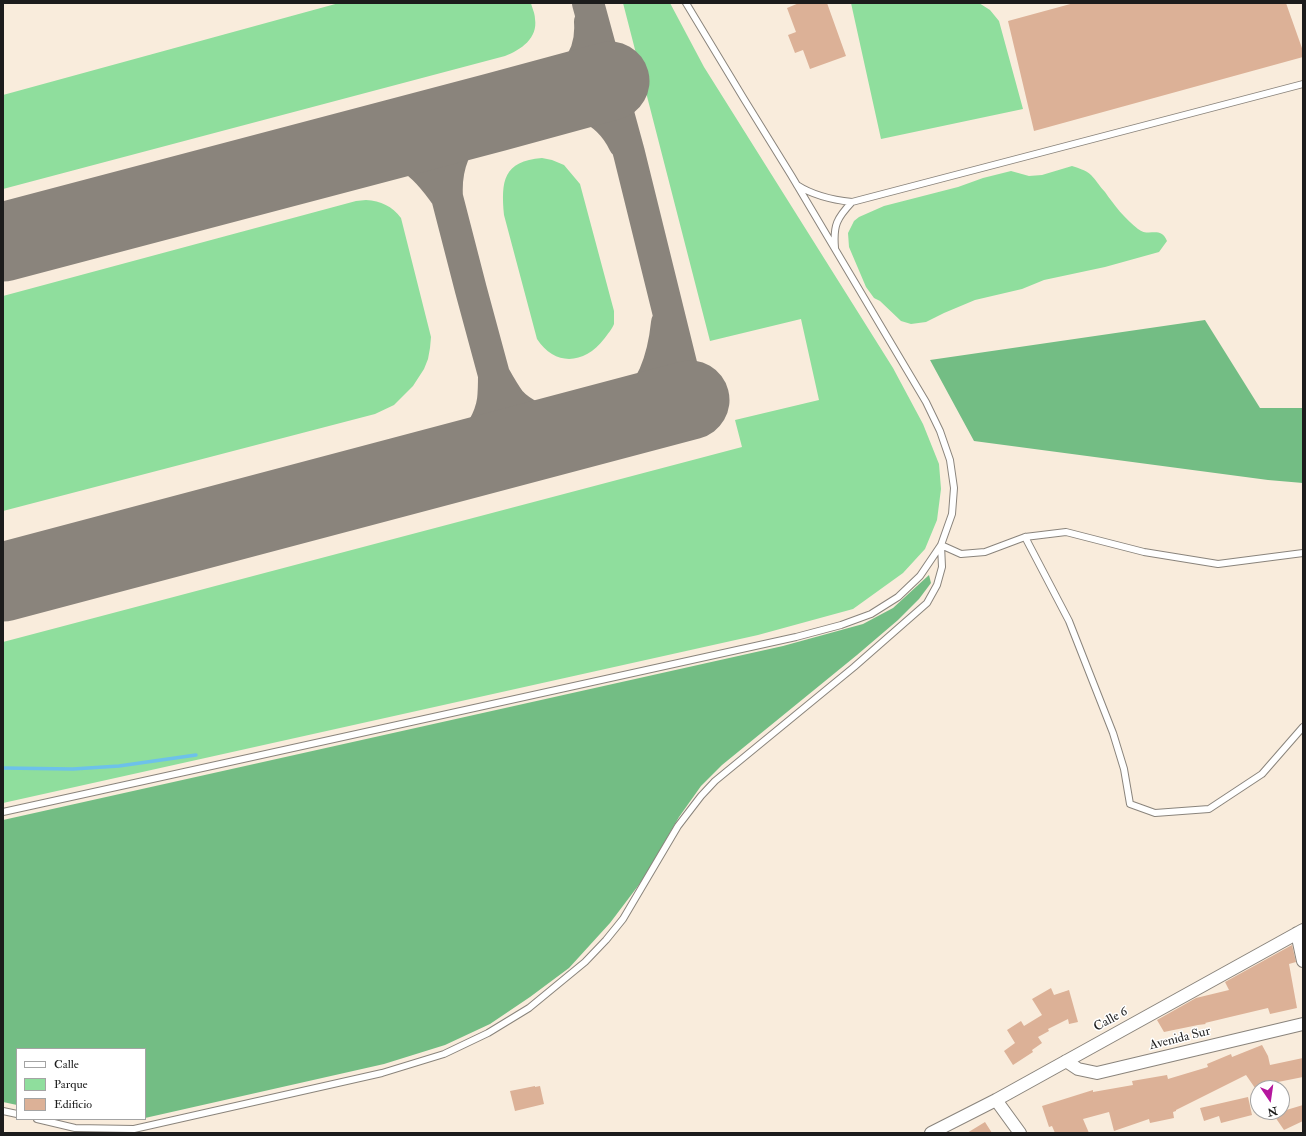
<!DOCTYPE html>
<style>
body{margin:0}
#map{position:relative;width:1306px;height:1136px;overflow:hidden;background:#f9ecdc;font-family:"IM FELL Double Pica",serif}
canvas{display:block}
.frame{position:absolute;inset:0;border:4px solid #1c1c1c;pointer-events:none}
.legend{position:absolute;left:16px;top:1048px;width:130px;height:72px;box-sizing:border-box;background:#fff;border:1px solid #a4a4a4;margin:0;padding:5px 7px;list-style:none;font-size:12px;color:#1c1c1c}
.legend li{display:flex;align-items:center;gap:8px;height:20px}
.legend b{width:20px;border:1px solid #a4a4a4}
.north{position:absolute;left:1250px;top:1080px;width:40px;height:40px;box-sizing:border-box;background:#fff;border:1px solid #a4a4a4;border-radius:50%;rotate:167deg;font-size:11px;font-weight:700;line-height:16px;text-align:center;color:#1c1c1c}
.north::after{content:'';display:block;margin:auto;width:14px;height:18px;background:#b5179e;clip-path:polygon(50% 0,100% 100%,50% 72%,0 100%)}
</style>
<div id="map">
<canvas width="1306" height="1136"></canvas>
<div class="frame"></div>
<ul class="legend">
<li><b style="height:5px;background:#fff"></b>Calle</li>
<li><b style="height:11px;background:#8fde9d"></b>Parque</li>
<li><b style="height:11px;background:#dcb197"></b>Edificio</li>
</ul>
<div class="north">N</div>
</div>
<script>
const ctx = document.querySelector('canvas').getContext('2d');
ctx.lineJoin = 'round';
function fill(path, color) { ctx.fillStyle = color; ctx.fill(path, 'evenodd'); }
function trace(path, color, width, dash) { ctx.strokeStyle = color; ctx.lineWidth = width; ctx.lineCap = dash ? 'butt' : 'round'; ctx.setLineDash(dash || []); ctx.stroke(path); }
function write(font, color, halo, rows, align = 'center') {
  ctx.font = font + ' "IM FELL Double Pica",serif'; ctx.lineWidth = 3; ctx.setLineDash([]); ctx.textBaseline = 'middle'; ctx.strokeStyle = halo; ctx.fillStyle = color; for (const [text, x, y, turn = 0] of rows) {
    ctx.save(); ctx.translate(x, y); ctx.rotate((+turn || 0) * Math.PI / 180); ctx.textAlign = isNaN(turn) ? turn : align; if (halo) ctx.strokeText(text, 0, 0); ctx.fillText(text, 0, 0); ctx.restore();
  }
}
const green = new Path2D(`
 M339,3H531C532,8 535,13 535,19C538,38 521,50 505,56L3,189V95Z
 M623,3H670L704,67L893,368L923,424L939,464L941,489L937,520L925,549L903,573L853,609L758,635L3,803V642L742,447L735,420L819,400L801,319L710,341Z
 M851,3H979L990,10L999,21L1023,109L881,139Z
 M542,158L552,160L564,165L580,184L614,311C614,315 614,320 614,324C612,329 607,335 604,339C585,364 555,367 537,339L504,215C501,181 503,161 542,158Z
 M1072,166C1078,168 1086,170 1091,175C1096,180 1100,187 1105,192C1114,205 1125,219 1138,229C1149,238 1160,225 1167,241L1159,252L1105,267L1044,280L1022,289L975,300L944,313L926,322L911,324L901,321L880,301L874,298L866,287L849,247L848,233L854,221L859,217L884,206L958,187L983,178L1011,171L1029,176L1042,175Z
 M366,200C381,201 392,206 401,218L431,337L430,348L428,359L424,369L413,386L394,405L375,414L3,511V296L356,201Z`);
const forest = new Path2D(`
 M1205,320L1260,408H1303V483L1268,480L974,441L930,360Z
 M929,575L931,583L919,599L898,620L857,655L722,765L701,786L679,817L644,878L610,923L569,968L530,997L490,1024L445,1045L384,1064L145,1118V1049H17V1105L3,1102V820L783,646L863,624L893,608Z`);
const stream = new Path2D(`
 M3,768L73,769L119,766L196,755`);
const taxiway = new Path2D(`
 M588,3L629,153L690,400
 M532,102C566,83 593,65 590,22
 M532,102C570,95 606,106 624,143
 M355,149C403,146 420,158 447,197
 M494,375L471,290L447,197C445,167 455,138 480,121C485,118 491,115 496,112
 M623,418C652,391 663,362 667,323
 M461,460C474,442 490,423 493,400C494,391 494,383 494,375C499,384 504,393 510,401C525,418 550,424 570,431`);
const runway = new Path2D(`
 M3,242L496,112L610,81
 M3,582L690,400`);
const building = new Path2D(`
 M799,3H827L846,56L810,69L803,50L795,53L788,35L796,32L787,8Z
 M1074,3H1286L1303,51V57L1034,131L1008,21Z
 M1292,945L1296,962L1289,964L1297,1008L1270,1014L1268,1008L1230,1017L1205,1023L1206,1024L1198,1025L1164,1032L1157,1020L1196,998L1229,990L1225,982Z
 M1051,988L1054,995L1069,990L1078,1022L1069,1024L1068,1019L1048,1029L1049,1031L1038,1037L1042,1043L1032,1050L1033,1052L1013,1065L1004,1051L1015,1043L1007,1030L1021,1021L1024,1026L1042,1015L1032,999Z
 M1262,1045L1268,1056L1270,1065L1303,1058V1077L1268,1084V1088H1255L1246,1075L1176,1110V1111L1173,1112L1174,1118L1150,1123L1149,1119L1114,1131L1109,1112L1083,1119L1089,1133H1055L1052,1126L1049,1127L1042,1106L1093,1090V1092L1133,1085L1132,1081L1167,1075L1168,1079L1208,1067L1207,1064L1231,1054L1232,1057Z
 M535,1086V1087L540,1086L544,1104L515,1111L510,1091Z
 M1248,1097L1252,1115L1221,1123L1219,1116L1204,1121L1200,1108Z
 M1303,1105V1121L1284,1130L1273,1114Z
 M985,1122L992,1133H967Z`);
const service = new Path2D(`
 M797,185C814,196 833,200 852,202
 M835,248C833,225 837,218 852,202L1303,84
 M1025,537L1069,621L1113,733L1124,769L1130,804L1155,813L1209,809L1262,774L1303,727
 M941,545L961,554L985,552L1025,537L1066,532L1144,552L1218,564L1303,553
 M3,812L796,637L841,625L871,614L898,597L920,576L941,545L952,514L954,488L950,460L940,431L926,402L791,175L744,99L686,3
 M3,1111L17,1114
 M37,1119L75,1128L134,1129L382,1073L444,1054L488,1033L529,1008L585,962L606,940L623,919L678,826L701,796L715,781L854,667L927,603L937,585L942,567L941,545`);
const minor = new Path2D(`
 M1297,933L1303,961
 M1066,1061L1078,1069L1097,1073L1303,1024
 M996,1100L1020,1133
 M931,1133L996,1100L1303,930`);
const streetNames = [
 ["Calle 6",1111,1020,-29],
 ["Avenida Sur",1180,1039,-14]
];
fill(green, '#8fde9d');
fill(forest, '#73bd84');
trace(stream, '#6dc1ea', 3.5);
trace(taxiway, '#8a847c', 32);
trace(runway, '#8a847c', 79);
fill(building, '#dcb197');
trace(service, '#8a847c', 8);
trace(minor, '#8a847c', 14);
trace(service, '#fff', 6);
trace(minor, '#fff', 12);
write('13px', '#1c1c1c', '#fff', streetNames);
</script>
